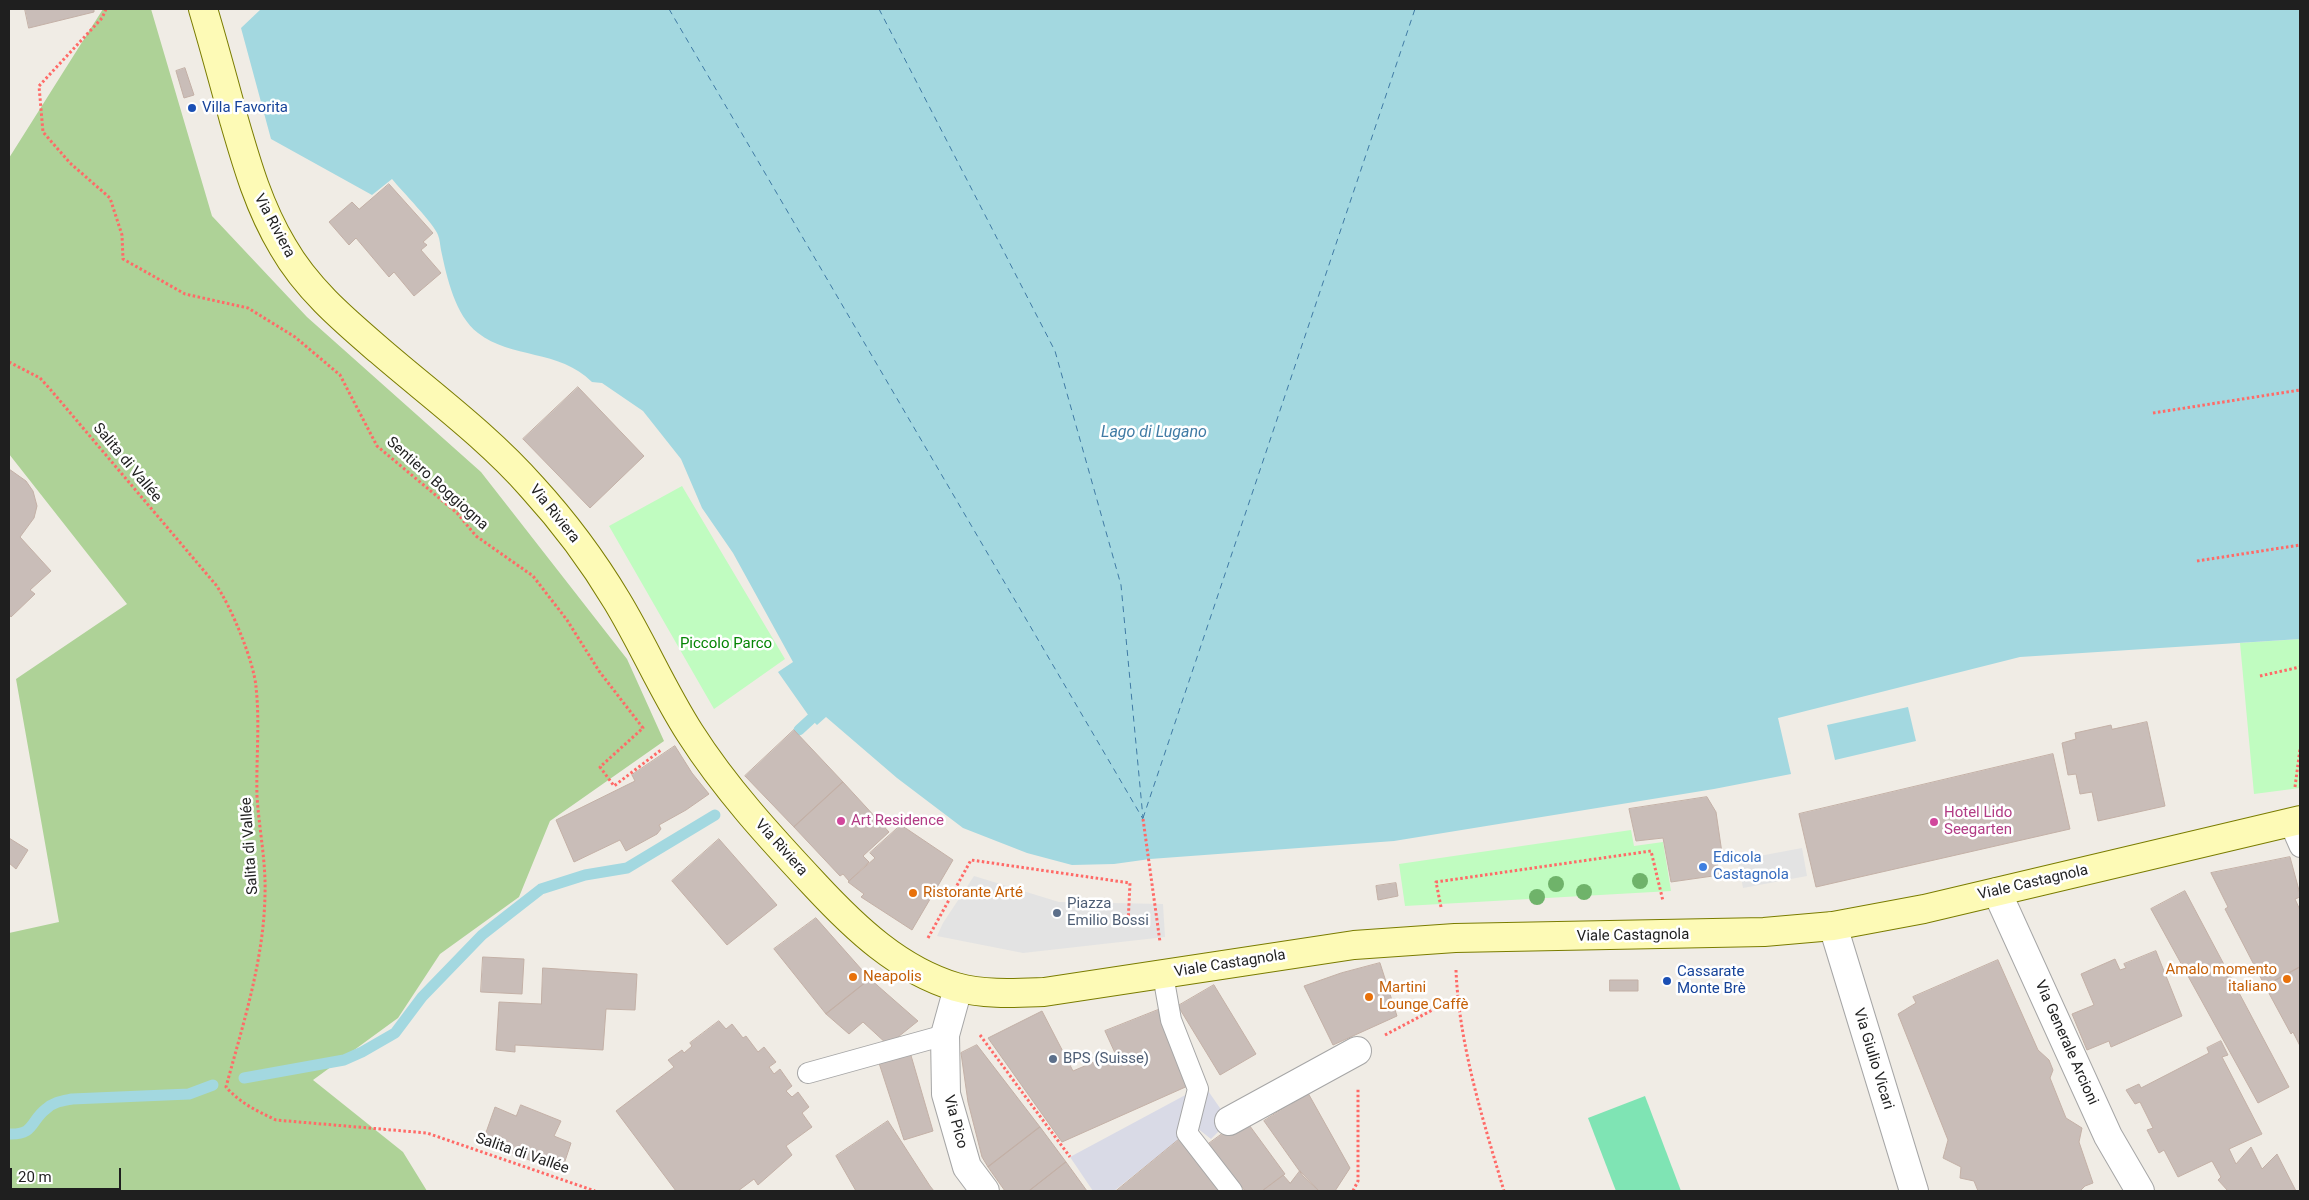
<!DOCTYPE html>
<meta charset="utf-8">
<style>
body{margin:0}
#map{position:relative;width:2309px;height:1200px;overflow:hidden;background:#f0ece5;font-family:Roboto,sans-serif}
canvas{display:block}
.frame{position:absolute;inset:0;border:10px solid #1f1f1f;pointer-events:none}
.scale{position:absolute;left:10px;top:1168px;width:111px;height:22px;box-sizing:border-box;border:2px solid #1f1f1f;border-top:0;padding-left:6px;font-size:15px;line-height:18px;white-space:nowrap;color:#1f1f1f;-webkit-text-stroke:4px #fff;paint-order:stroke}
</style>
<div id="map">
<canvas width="2309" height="1200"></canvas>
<div class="frame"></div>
<div class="scale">20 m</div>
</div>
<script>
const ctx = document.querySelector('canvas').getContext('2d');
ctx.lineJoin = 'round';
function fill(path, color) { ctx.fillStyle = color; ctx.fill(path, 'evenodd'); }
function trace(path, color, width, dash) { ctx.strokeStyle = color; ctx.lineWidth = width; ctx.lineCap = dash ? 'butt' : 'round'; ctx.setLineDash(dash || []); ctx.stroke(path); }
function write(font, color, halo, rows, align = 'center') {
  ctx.font = font + ' Roboto,sans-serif'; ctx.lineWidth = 5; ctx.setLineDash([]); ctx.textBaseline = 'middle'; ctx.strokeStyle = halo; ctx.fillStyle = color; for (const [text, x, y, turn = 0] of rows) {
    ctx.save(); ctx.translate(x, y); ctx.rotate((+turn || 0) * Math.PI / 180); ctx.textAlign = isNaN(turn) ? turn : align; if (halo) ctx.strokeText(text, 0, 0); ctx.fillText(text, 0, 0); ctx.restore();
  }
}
const forest = new Path2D(`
 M103,9H151L212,216L307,317L481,472L627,659L664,741L550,821L519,897L440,954L398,1018L313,1080L403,1152L427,1191H9V933L59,922L16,679L127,604L9,454V158Z`);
const park = new Path2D(`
 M682,486L785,659L714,709L609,526Z
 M2300,639V788L2254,794L2240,643Z
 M1631,830L1634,846L1663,842L1671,891L1405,906L1399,864Z`);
const pitch = new Path2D(`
 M1645,1096L1681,1191H1616L1588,1118Z`);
const parking = new Path2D(`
 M1802,848L1807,876L1743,888L1738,860Z
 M974,876L1059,902L1163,904L1165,937L1023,953L937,936L943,923Z`);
const plaza = new Path2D(`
 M1204,1085L1229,1121L1211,1139L1197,1128L1187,1133L1114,1191H1093L1070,1157Z`);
const water = new Path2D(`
 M261,9H2300V639L2020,657L1778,718L1791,774L1714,789L1394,841L1150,859L1114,864L1072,865L1027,853L963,828L897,778L826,717L817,725L811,719L778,672L793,662L733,553L702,508L681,459L643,411L602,383L592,382C559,349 511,359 478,333C455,315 447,278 441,250C440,245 440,240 438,235C435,225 401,190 392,179L372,195L271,139L241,28Z
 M1908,707L1916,741L1835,760L1827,725Z`);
const stream = new Path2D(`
 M799,730L811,719
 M244,1078L344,1060L362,1052L395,1033L422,997L482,935L541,889L585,875L627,868L715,815
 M9,1134C35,1135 30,1121 46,1109C53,1102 62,1101 72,1099L189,1094L213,1085`);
const ferry = new Path2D(`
 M669,9L1143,819
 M879,9L1055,351L1121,585L1143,818
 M1143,818L1415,9`);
const building = new Path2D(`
 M25,9H94V12L29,28Z
 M185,68L194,95L184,98L176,71Z
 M389,184L433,233L423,242L427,245L421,250L441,273L414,296L394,272L389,277L356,238L349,245L329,222L352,202L359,209Z
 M578,387L644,456L590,508L523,439Z
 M9,469L26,481L33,491L37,506L34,518L20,537L51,571L30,590L35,594L11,617L9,614Z
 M2147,722L2165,806L2098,821L2092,792L2080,794L2076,774L2068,775L2062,743L2076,739L2075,733L2111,725L2112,729Z
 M794,730L843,782L794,827L745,776Z
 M675,746L692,773L709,794L686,810L659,825L661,829L657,834L626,851L620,840L574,862L556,820L635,781L632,775Z
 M2053,754L2070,829L1816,887L1799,814Z
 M843,782L889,832L863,856L869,862L849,881L843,874L840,876L794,827Z
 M1707,797L1716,812L1722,853H1715L1720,875L1671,882L1663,838L1636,841L1629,809Z
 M901,825L953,860L912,930L861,897L864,894L848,882L875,858L870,853Z
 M9,838L28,850L16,869L9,863Z
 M719,839L777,905L727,945L672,881Z
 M2290,857L2300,894V897L2295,899L2300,910V967L2265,986L2225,909L2228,907L2211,873Z
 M1396,883L1398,896L1378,900L1376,886Z
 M2185,891L2289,1087L2258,1103L2151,909Z
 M816,918L870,979L826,1014L774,949Z
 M2156,951L2182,1016L2111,1047L2109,1041L2087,1050L2072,1014L2094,1005L2081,974L2115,959L2120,970L2126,968L2124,964Z
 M483,957L524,959L522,994L481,992Z
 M1998,960L2038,1050L2049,1060L2053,1070L2050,1078L2066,1118L2082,1128L2079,1142L2093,1183L2085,1186L2080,1191H1978L1974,1181L1960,1178L1961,1167L1943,1158L1948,1140L1898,1014L1916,1003L1913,997Z
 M1380,963L1397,1016L1333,1045L1304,986L1341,973Z
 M2300,967V1046L2293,1032L2291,1034L2265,986Z
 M543,968L637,974L635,1010L606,1009L603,1050L515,1045V1052L496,1050L499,1002L541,1004Z
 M870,979L918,1021L888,1045L863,1022L849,1034L826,1014Z
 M1610,980H1638V991H1610Z
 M1214,985L1256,1054L1220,1075L1178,1006Z
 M1158,1010L1190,1085L1062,1142L988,1038L1042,1011L1073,1071L1115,1053L1105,1031Z
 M719,1021L726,1029L732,1024L743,1038L746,1036L758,1052L764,1047L776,1062L769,1067L774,1074L780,1069L792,1086L786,1091L792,1097L798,1092L809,1107L802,1113L812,1127L786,1146L792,1155L758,1185L754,1179L738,1191H676L616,1111L674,1067L668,1060L682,1050L684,1053L692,1046L690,1043Z
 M2221,1041L2228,1055L2222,1057L2262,1134L2229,1149L2236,1164L2251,1147L2262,1169L2277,1154L2296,1191H2228L2218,1180L2221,1177L2212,1161L2178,1177L2164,1150L2159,1153L2147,1130L2153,1128L2140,1102L2135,1104L2126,1090L2139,1084L2141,1088L2209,1053L2207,1048Z
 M977,1045L1040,1127L988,1167L982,1157L968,1102L961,1053Z
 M910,1052L933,1131L904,1140L879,1063Z
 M1308,1093L1350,1168L1335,1191H1319L1303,1176L1264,1121Z
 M521,1105L561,1121L554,1136L571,1143L563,1167L545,1161L544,1166L483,1141L495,1107L516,1116Z
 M1244,1118L1285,1174L1262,1191H1245L1232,1174L1230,1176L1207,1145Z
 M888,1121L930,1186L934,1191H856L836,1156Z
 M1040,1127L1066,1162L1029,1191H1005L988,1167Z
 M1182,1137L1226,1191H1116Z
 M1066,1162L1087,1191H1029Z
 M1300,1171L1319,1191H1262L1283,1175L1290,1183Z`);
const path = new Path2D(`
 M106,9L102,18L39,86L43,132L70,163L110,198L122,235L123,259L185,294L248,308L295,337L340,375L377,446L457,513L476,536L533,576L567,620L599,671L643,728L600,767L614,786L661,750
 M9,362L40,378L50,389L216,585C231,606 254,662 256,687C260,723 256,760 257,796C259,829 266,861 265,894C264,960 243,1024 226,1087C240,1103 257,1111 276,1120L427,1133L595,1191
 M2153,413L2300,390
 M2197,561L2300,545
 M2260,676L2300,667
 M2295,787L2300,749
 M1143,819L1160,942
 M1441,907L1436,882L1651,851L1663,901
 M928,938L971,860L1130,883L1128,924
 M1456,970C1459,1045 1483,1120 1504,1191
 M980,1035L1070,1157
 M1385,1035L1457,997
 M1353,1191L1358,1181V1088`);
const service = new Path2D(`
 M2289,822L2300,847
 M1163,975L1171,1020L1198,1089L1187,1133L1232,1191
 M808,1073L945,1035`);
const pedestrian = new Path2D(`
 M1229,1121L1357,1051`);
const minor = new Path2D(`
 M1997,892L2108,1136L2140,1191
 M1833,926L1914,1191
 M958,988L945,1035L946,1094L967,1167L985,1191`);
const secondary = new Path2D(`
 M203,9C214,46 224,83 234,120C247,165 259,207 283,247C307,289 344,320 380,351C431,395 487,436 532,487C564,522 593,561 617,601C643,644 663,691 690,733C725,788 770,837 815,885C855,928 899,970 956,987C984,995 1016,993 1044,992L1354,945L1455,938L1764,932L1833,926L1924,909L2300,820`);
const trees = [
 [1640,881],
 [1556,884],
 [1584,892],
 [1537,897]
];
const markers = [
 [192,108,5,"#1a4fb4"],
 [841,821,5,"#d1479c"],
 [1934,822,5,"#d1479c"],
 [1703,867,5,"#3f7fe0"],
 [913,893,5,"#e8710a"],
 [1057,913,5,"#5c6f8a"],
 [853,977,5,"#e8710a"],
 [2287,979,5,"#e8710a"],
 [1667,981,5,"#1a4fb4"],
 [1369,997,5,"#e8710a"],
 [1053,1059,5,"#5c6f8a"]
];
const transitNames = [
 ["Villa Favorita",202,108],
 ["Cassarate",1677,972],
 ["Monte Brè",1677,989]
];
const streetNames = [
 ["Via Riviera",274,226,62],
 ["Salita di Vallée",127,463,50],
 ["Sentiero Boggiogna",437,484,42],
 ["Via Riviera",554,514,51],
 ["Salita di Vallée",250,846,-94],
 ["Via Riviera",781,848,48],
 ["Viale Castagnola",2033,883,-13],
 ["Viale Castagnola",1633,936,-1],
 ["Viale Castagnola",1230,964,-9],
 ["Via Generale Arcioni",2066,1043,66],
 ["Via Giulio Vicari",1873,1059,73],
 ["Via Pico",955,1122,75],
 ["Salita di Vallée",522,1154,19]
];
const parkNames = [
 ["Piccolo Parco",726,644]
];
const hotelNames = [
 ["Hotel Lido",1944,813],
 ["Seegarten",1944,830],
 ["Art Residence",851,821]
];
const shopNames = [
 ["Edicola",1713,858],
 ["Castagnola",1713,875]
];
const foodNames = [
 ["Ristorante Arté",923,893],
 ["Amalo momento",2277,970,"right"],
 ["italiano",2277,987,"right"],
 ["Neapolis",863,977],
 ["Martini",1379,988],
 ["Lounge Caffè",1379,1005]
];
const serviceNames = [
 ["Piazza",1067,904],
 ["Emilio Bossi",1067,921],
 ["BPS (Suisse)",1063,1059]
];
const waterNames = [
 ["Lago di Lugano",1154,433]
];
fill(forest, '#aed297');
fill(park, '#c0fcc0');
fill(pitch, '#7fe4b4');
fill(parking, '#e3e3e3');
fill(plaza, '#d9dae6');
fill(water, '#a3d8e0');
trace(stream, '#a3d8e0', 11);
trace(ferry, '#407ba5', 1, [6, 5]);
fill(building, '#c9bdb8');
trace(building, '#c3b0a6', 1);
trace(service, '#a6a6a6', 22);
trace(pedestrian, '#a6a6a6', 30);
trace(minor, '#a6a6a6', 30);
trace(secondary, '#7a7c00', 30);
trace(path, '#ff6a67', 3, [2.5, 2.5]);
trace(service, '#fff', 20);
trace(pedestrian, '#fff', 28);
trace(minor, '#fff', 28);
trace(secondary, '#fdfab6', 28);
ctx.fillStyle = '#6fb36a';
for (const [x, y] of trees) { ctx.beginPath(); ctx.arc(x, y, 8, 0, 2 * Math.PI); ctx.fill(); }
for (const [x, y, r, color] of markers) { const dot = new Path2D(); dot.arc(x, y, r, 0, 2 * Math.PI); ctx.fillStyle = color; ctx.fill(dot); trace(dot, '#fff', 2); }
write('15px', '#164399', '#fff', transitNames, 'left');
write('15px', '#1f1f1f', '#fff', streetNames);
write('15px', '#068505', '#fff', parkNames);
write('15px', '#b23c85', '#fff', hotelNames, 'left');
write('15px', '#366cbe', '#fff', shopNames, 'left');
write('15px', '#c56008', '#fff', foodNames, 'left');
write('15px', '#4e5e75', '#fff', serviceNames, 'left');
write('italic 16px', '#407ba5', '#fff', waterNames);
</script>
